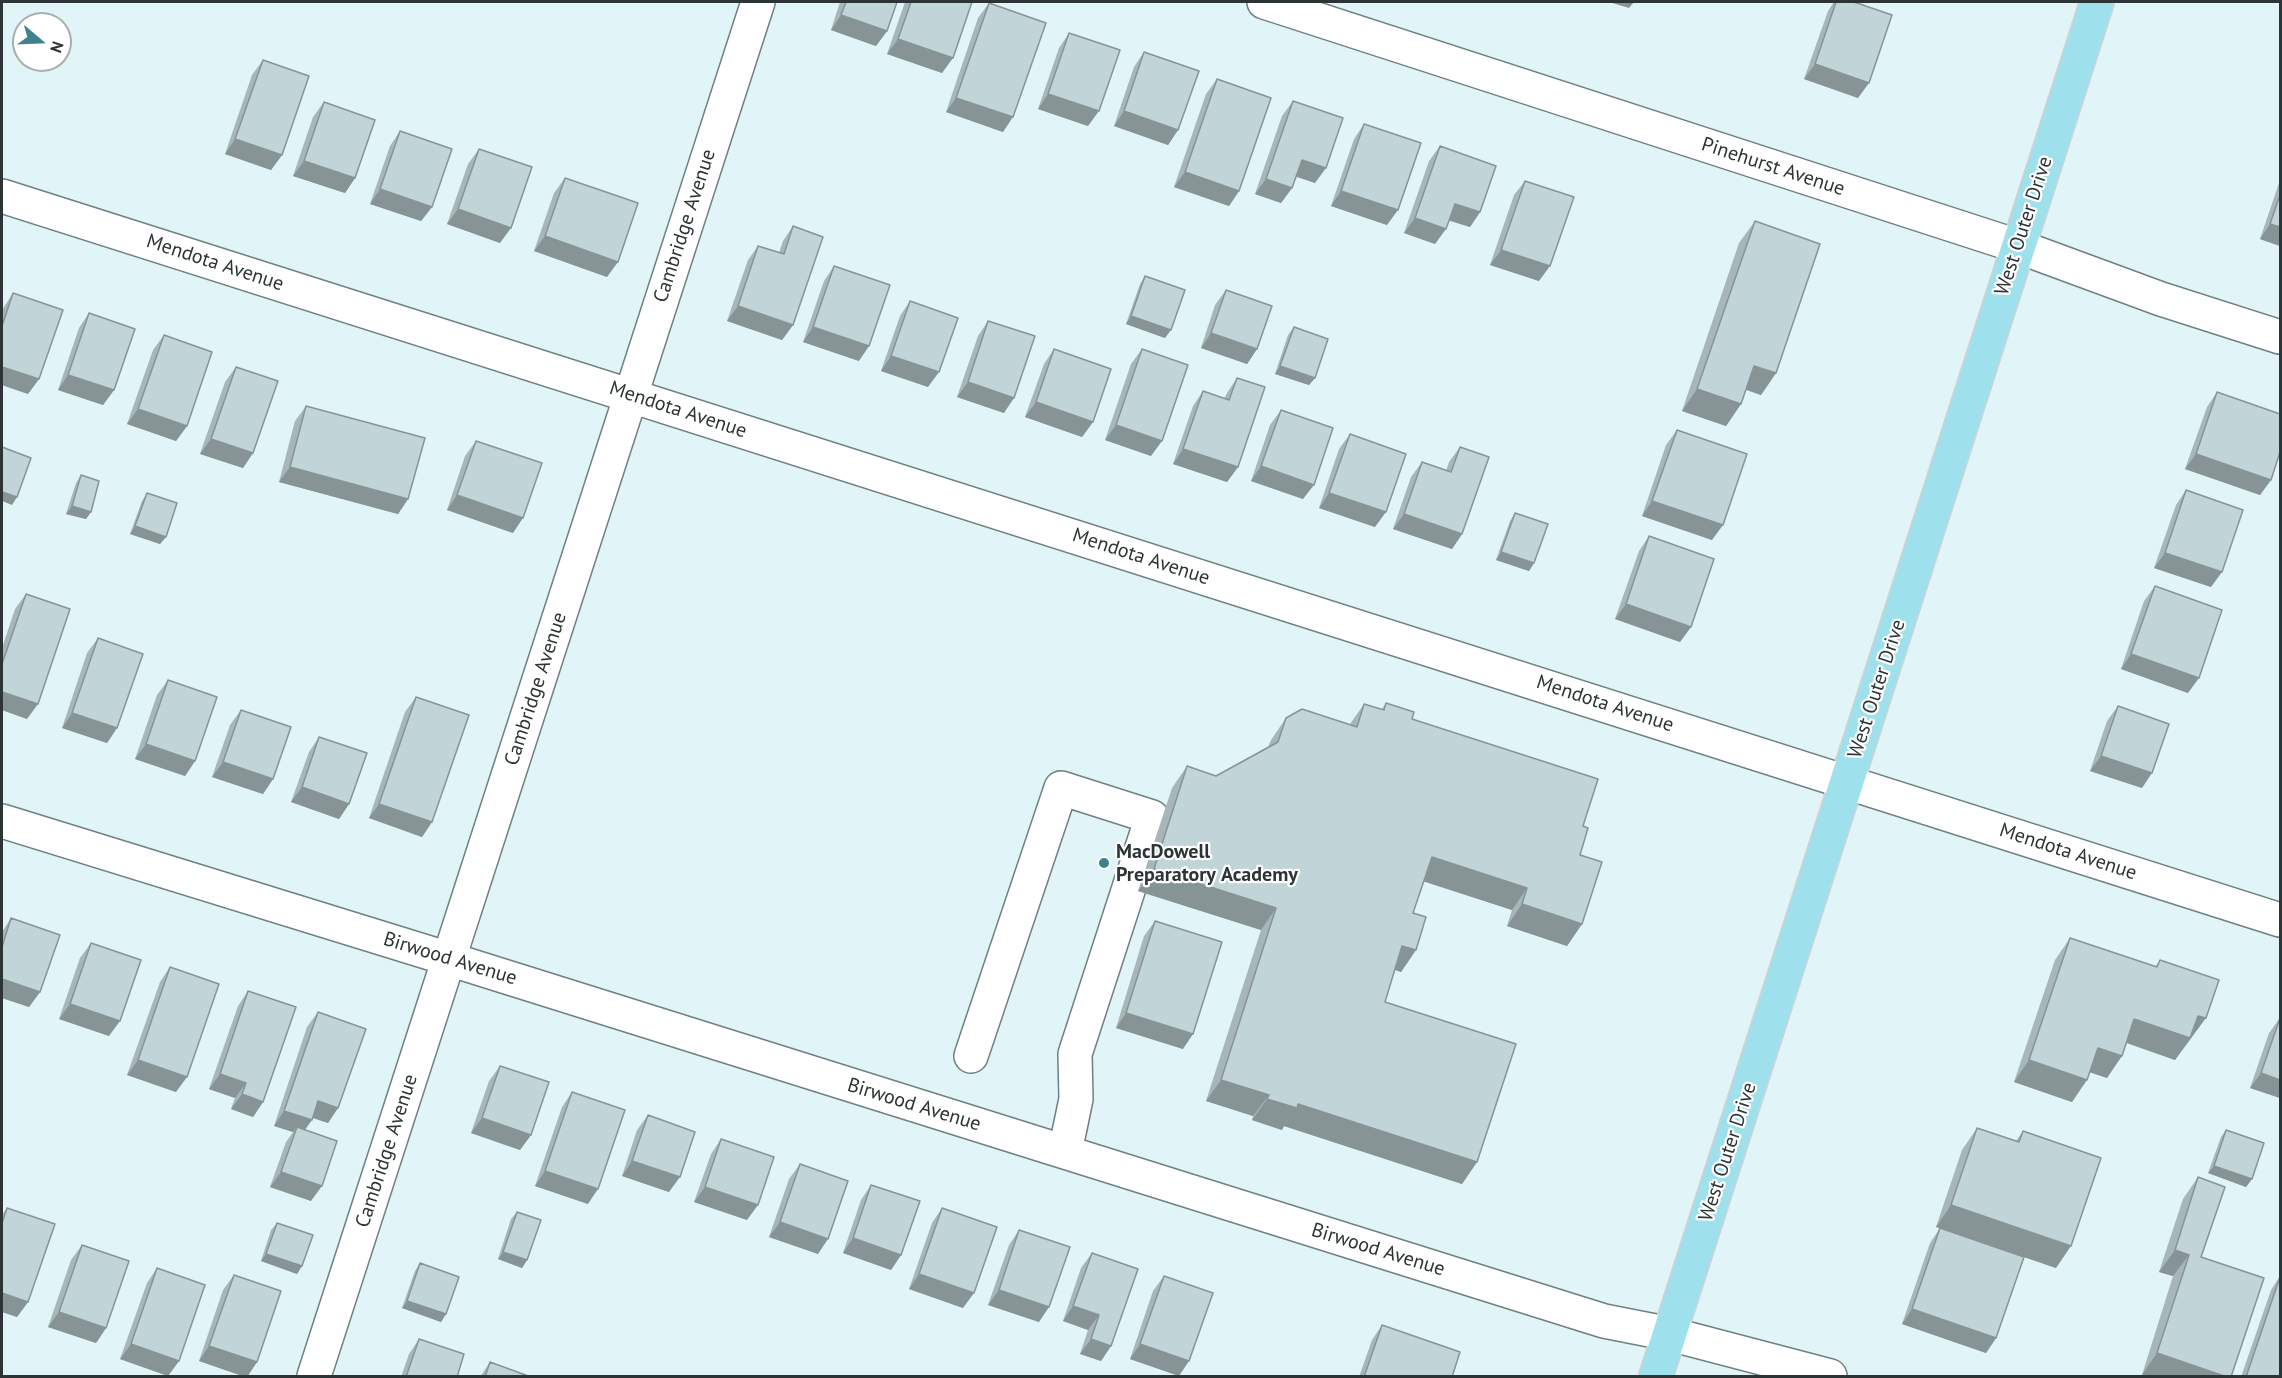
<!DOCTYPE html>
<style>
body{margin:0}
#map{position:relative;width:2282px;height:1378px;overflow:hidden;background:#e1f4f7;font-family:"PT Sans",sans-serif}
canvas{display:block}
.frame{position:absolute;inset:0;border:3px solid #2d3435;pointer-events:none}
.north{position:absolute;left:12px;top:12px;width:60px;height:60px;box-sizing:border-box;background:#fff;border:2px solid #abaeae;border-radius:50%;rotate:109deg;font-size:16px;font-weight:700;line-height:24px;text-align:center;color:#2d3435}
.north::after{content:'';display:block;margin:auto;width:21px;height:27px;background:#3d838e;clip-path:polygon(50% 0,100% 100%,50% 72%,0 100%)}
</style>
<div id="map">
<canvas width="2282" height="1378"></canvas>
<div class="frame"></div>
<div class="north">N</div>
</div>
<script>
const ctx = document.querySelector('canvas').getContext('2d');
ctx.lineJoin = 'round';
function trace(path, color, width, dash) { ctx.strokeStyle = color; ctx.lineWidth = width; ctx.lineCap = dash ? 'butt' : 'round'; ctx.setLineDash(dash || []); ctx.stroke(path); }
function fill(path, color) { ctx.fillStyle = color; ctx.fill(path, 'evenodd'); }
function write(font, color, halo, rows, align = 'center') {
  ctx.font = font + ' "PT Sans",sans-serif'; ctx.lineWidth = 4.5; ctx.setLineDash([]); ctx.textBaseline = 'middle'; ctx.strokeStyle = halo; ctx.fillStyle = color; for (const [text, x, y, turn = 0] of rows) {
    ctx.save(); ctx.translate(x, y); ctx.rotate((+turn || 0) * Math.PI / 180); ctx.textAlign = isNaN(turn) ? turn : align; if (halo) ctx.strokeText(text, 0, 0); ctx.fillText(text, 0, 0); ctx.restore();
  }
}
const minor = new Path2D(`
 M1264,2L2017,246L2161,299L2280,337
 M2,196L2280,920
 M2,821L449,959L1604,1321L1670,1334L1830,1376
 M971,1056L1061,788L1152,817L1075,1054L1076,1099L1065,1152
 M314,1376L758,2`);
const major = new Path2D(`
 M1656,1376L2097,2`);
const wall = new Path2D(`
 M840,2H897L887,31L876,46L831,30Z
 M905,2H972L942,73L887,54Z
 M1834,2H1854L1858,98L1804,79L1828,11Z
 M989,3L1003,132L946,112L978,18Z
 M1069,33L1088,126L1038,109L1059,48Z
 M1144,52L1178,130L1168,145L1114,126L1134,67Z
 M263,60L282,155L271,170L225,154L252,75Z
 M1217,79L1239,191L1229,206L1174,187L1206,94Z
 M1293,101L1315,183L1296,176L1292,188L1281,203L1255,194L1282,116Z
 M324,102L355,178L345,193L293,176L313,117Z
 M1364,124L1387,225L1331,206L1354,139Z
 M400,131L432,207L421,221L370,204L390,146Z
 M1440,146L1480,212L1470,227L1449,220L1435,244L1404,233L1429,161Z
 M479,149L500,243L447,224L468,164Z
 M565,178L607,277L534,251L554,193Z
 M2280,180V246L2260,239Z
 M1525,181L1539,281L1490,265L1514,195Z
 M1755,221L1776,373L1761,395L1746,390L1741,404L1726,426L1682,411L1739,243Z
 M793,226V325L782,340L727,321L748,260L758,246L779,253L783,241Z
 M834,266L859,361L803,342L824,281Z
 M1145,276L1165,338L1126,324L1140,284Z
 M1226,290L1257,349L1247,364L1201,348L1215,305Z
 M13,293L39,379L28,394L2,385V310Z
 M910,301L928,387L881,371L900,316Z
 M89,313L114,390L103,405L58,390L79,328Z
 M988,321L1004,413L957,397L978,336Z
 M1294,327L1315,378L1309,385L1275,374L1288,335Z
 M164,335L187,426L176,441L127,424L153,350Z
 M1054,349L1093,422L1082,437L1025,417L1044,364Z
 M1142,349L1151,456L1105,440L1131,364Z
 M236,367L253,453L243,468L200,454L225,382Z
 M1237,378L1238,467L1227,482L1173,464L1193,406L1203,391L1224,399L1227,393Z
 M2217,392L2271,480L2260,495L2185,469L2207,407Z
 M306,406L408,499L398,514L279,482L295,421Z
 M1281,410L1303,499L1251,481L1270,425Z
 M1677,430L1712,540L1642,516L1666,445Z
 M1350,434L1375,527L1319,508L1339,449Z
 M476,441L513,533L447,510L465,456Z
 M1460,447L1462,534L1452,549L1393,529L1411,477L1422,462L1446,471L1449,462Z
 M81,475L91,512L86,519L66,514L76,483Z
 M2186,490L2211,587L2154,568L2176,505Z
 M147,493L166,537L160,544L130,534L142,501Z
 M1515,513L1534,563L1529,571L1496,560L1510,521Z
 M1649,536L1691,627L1680,642L1615,619L1639,551Z
 M2155,586L2188,693L2121,669L2144,601Z
 M26,594L27,719L2,710V648L15,609Z
 M98,638L117,728L107,743L62,728L87,653Z
 M168,680L195,761L185,776L135,759L157,695Z
 M416,697L432,822L422,837L369,818L405,712Z
 M1386,703L1583,826L1580,855L1582,924L1567,946L1507,926L1512,910L1424,881L1413,913L1416,950L1401,972L1395,970L1385,1002L1477,1162L1462,1184L1284,1126L1282,1130L1252,1120L1253,1116L1206,1101L1261,930L1138,891L1172,788L1187,766L1216,776L1268,747L1271,740L1286,718L1350,724L1364,704L1382,709Z
 M2118,706L2142,788L2090,771L2107,721Z
 M241,710L273,779L263,794L212,777L230,725Z
 M319,737L349,804L339,819L291,802L309,752Z
 M11,918L40,992L29,1007L2,998V932Z
 M1155,921L1183,1049L1116,1028L1144,936Z
 M2070,938L2155,967L2160,960L2190,1040H2189L2175,1060L2126,1043L2107,1078L2090,1072L2072,1102L2014,1082L2055,960Z
 M91,943L109,1036L59,1019L80,958Z
 M170,967L176,1092L127,1075L160,982Z
 M248,991L263,1102L253,1117L231,1109L235,1098L209,1089L238,1006Z
 M318,1012L338,1108L328,1123L312,1118L305,1130L311,1201L270,1187L286,1142L293,1132L274,1126L307,1027Z
 M2280,1018V1098L2250,1088L2269,1033Z
 M500,1066L531,1135L520,1150L471,1133L489,1081Z
 M572,1092L588,1204L535,1186L562,1107Z
 M648,1115L669,1192L622,1176L637,1130Z
 M1977,1128L2016,1141L2023,1131L2056,1268L2024,1257L1996,1338L1986,1353L1902,1324L1930,1243L1940,1228L1936,1227L1962,1150Z
 M2226,1130L2252,1179L2246,1187L2208,1173L2221,1137Z
 M721,1139L747,1220L694,1202L711,1154Z
 M800,1164L818,1254L769,1237L789,1179Z
 M2198,1177L2201,1257L2227,1377H2146L2142,1375L2173,1276L2159,1272L2183,1199Z
 M871,1185L901,1255L891,1270L843,1253L861,1200Z
 M7,1208L28,1302L17,1317L2,1312V1215Z
 M942,1208L963,1308L909,1289L932,1223Z
 M517,1212L527,1260L522,1268L498,1259L511,1219Z
 M277,1223L302,1266L297,1274L261,1261L271,1230Z
 M1019,1230L1039,1322L988,1305L1009,1245Z
 M82,1245L106,1328L96,1343L48,1327L71,1260Z
 M1092,1253L1111,1346L1101,1361L1080,1354L1088,1330L1063,1321L1081,1268Z
 M420,1263L446,1314L441,1322L402,1308L415,1271Z
 M157,1268L179,1361L168,1376L120,1359L147,1283Z
 M234,1275L257,1362L247,1377L199,1361L223,1290Z
 M1164,1276L1179,1376L1130,1359L1153,1291Z
 M2280,1276V1377H2241L2271,1290Z
 M1382,1325L1452,1377H1359L1372,1340Z
 M419,1339L457,1377H401L409,1354Z
 M490,1362L531,1377H480Z`);
const shadedWall = new Path2D(`
 M1609,2H1634L1629,8Z
 M841,15L887,31L876,46L831,30Z
 M898,39L953,58L942,73L887,54Z
 M1815,64L1869,83L1858,98L1804,79Z
 M1048,94L1099,111L1088,126L1038,109Z
 M956,98L1013,117L1003,132L946,112Z
 M1124,111L1178,130L1168,145L1114,126Z
 M235,139L282,155L271,170L225,154Z
 M1302,160L1326,168L1315,183L1291,175Z
 M304,161L355,178L345,193L293,176Z
 M1185,172L1239,191L1229,206L1174,187Z
 M1266,179L1292,188L1281,203L1255,194Z
 M380,189L432,207L421,221L370,204Z
 M1341,191L1398,210L1387,225L1331,206Z
 M1455,204L1480,212L1470,227L1444,219Z
 M458,209L511,228L500,243L447,224Z
 M1415,218L1446,229L1435,244L1404,233Z
 M2270,224L2280,227V246L2260,239Z
 M545,236L618,262L607,277L534,251Z
 M1501,250L1550,266L1539,281L1490,265Z
 M738,306L793,325L782,340L727,321Z
 M1131,316L1171,330L1165,338L1126,324Z
 M813,327L869,346L859,361L803,342Z
 M1211,333L1257,349L1247,364L1201,348Z
 M891,356L939,372L928,387L881,371Z
 M1280,366L1315,378L1309,385L1275,374Z
 M1754,366L1776,373L1761,395L1739,387Z
 M2,367L39,379L28,394L2,385Z
 M68,375L114,390L103,405L58,390Z
 M968,382L1014,398L1004,413L957,397Z
 M1697,389L1741,404L1726,426L1682,411Z
 M1036,402L1093,422L1082,437L1025,417Z
 M138,409L187,426L176,441L127,424Z
 M1116,425L1162,441L1151,456L1105,440Z
 M211,439L253,453L243,468L200,454Z
 M1183,449L1238,467L1227,482L1173,464Z
 M2196,454L2271,480L2260,495L2185,469Z
 M1261,466L1314,485L1303,499L1251,481Z
 M290,467L408,499L398,514L279,482Z
 M2,492L17,497L12,505L2,501Z
 M1329,493L1386,512L1375,527L1319,508Z
 M457,495L523,518L513,533L447,510Z
 M1652,501L1723,525L1712,540L1642,516Z
 M72,506L91,512L86,519L66,514Z
 M1404,514L1462,534L1452,549L1393,529Z
 M135,526L166,537L160,544L130,534Z
 M1501,552L1534,563L1529,571L1496,560Z
 M2165,553L2222,572L2211,587L2154,568Z
 M1626,604L1691,627L1680,642L1615,619Z
 M2131,654L2199,678L2188,693L2121,669Z
 M2,692L38,704L27,719L2,710Z
 M72,713L117,728L107,743L62,728Z
 M146,744L195,761L185,776L135,759Z
 M2101,756L2152,773L2142,788L2090,771Z
 M223,762L273,779L263,794L212,777Z
 M302,787L349,804L339,819L291,802Z
 M379,804L432,822L422,837L369,818Z
 M1432,857L1527,888L1512,910L1416,879Z
 M1154,869L1276,908L1261,930L1138,891Z
 M1522,904L1582,924L1567,946L1507,926Z
 M1402,946L1416,950L1401,972L1387,967Z
 M2,979L40,992L29,1007L2,998Z
 M70,1004L120,1021L109,1036L59,1019Z
 M1126,1013L1193,1034L1183,1049L1116,1028Z
 M2198,1016L2206,1018L2175,1060L2119,1040L2134,1019Z
 M2098,1048L2122,1056L2107,1078L2083,1070Z
 M138,1060L187,1077L176,1092L127,1075Z
 M2029,1060L2087,1080L2072,1102L2014,1082Z
 M2261,1073L2280,1080V1098L2250,1088Z
 M220,1074L246,1083L235,1098L209,1089Z
 M1221,1080L1269,1095L1253,1116L1206,1101Z
 M242,1094L263,1102L253,1117L231,1109Z
 M1267,1099L1298,1104L1477,1162L1462,1184L1284,1126L1282,1130L1252,1120Z
 M318,1101L338,1108L328,1123L308,1116Z
 M284,1111L312,1120L301,1135L297,1127L293,1132L274,1126Z
 M482,1118L531,1135L520,1150L471,1133Z
 M632,1161L680,1177L669,1192L622,1176Z
 M2214,1166L2252,1179L2246,1187L2208,1173Z
 M545,1171L598,1189L588,1204L535,1186Z
 M281,1172L322,1186L311,1201L270,1187Z
 M705,1187L758,1205L747,1220L694,1202Z
 M1951,1205L2071,1246L2056,1268L1936,1227Z
 M780,1222L828,1239L818,1254L769,1237Z
 M853,1238L901,1255L891,1270L843,1253Z
 M2175,1250L2189,1255L2173,1276L2159,1272Z
 M503,1252L527,1260L522,1268L498,1259Z
 M266,1254L302,1266L297,1274L261,1261Z
 M919,1274L974,1293L963,1308L909,1289Z
 M999,1290L1049,1307L1039,1322L988,1305Z
 M2,1293L28,1302L17,1317L2,1312Z
 M407,1301L446,1314L441,1322L402,1308Z
 M1073,1306L1099,1315L1088,1330L1063,1321Z
 M1912,1309L1996,1338L1986,1353L1902,1324Z
 M59,1312L106,1328L96,1343L48,1327Z
 M1091,1339L1111,1346L1101,1361L1080,1354Z
 M131,1344L179,1361L168,1376L120,1359Z
 M1140,1344L1189,1361L1179,1376L1130,1359Z
 M209,1346L257,1362L247,1377H245L199,1361Z
 M2157,1353L2227,1377H2146L2142,1375Z`);
const building = new Path2D(`
 M846,2H897L887,31L841,15Z
 M911,2H972L953,58L898,39Z
 M1836,2H1854L1892,15L1869,83L1815,64Z
 M989,3L1046,23L1013,117L956,98Z
 M1069,33L1120,50L1099,111L1048,94Z
 M1144,52L1199,71L1178,130L1124,111Z
 M263,60L309,76L282,155L235,139Z
 M1217,79L1271,98L1239,191L1185,172Z
 M1293,101L1343,118L1326,168L1302,160L1292,188L1266,179Z
 M324,102L375,120L355,178L304,161Z
 M1364,124L1421,143L1398,210L1341,191Z
 M400,131L452,149L432,207L380,189Z
 M1440,146L1496,166L1480,212L1455,204L1446,229L1415,218Z
 M479,149L532,167L511,228L458,209Z
 M565,178L638,203L618,262L545,236Z
 M1525,181L1574,197L1550,266L1501,250Z
 M2280,195V227L2270,224Z
 M1755,221L1820,244L1776,373L1754,366L1741,404L1697,389Z
 M793,226L823,237L793,325L738,306L758,246L784,254Z
 M834,266L890,285L869,346L813,327Z
 M1145,276L1185,290L1171,330L1131,316Z
 M1226,290L1272,306L1257,349L1211,333Z
 M13,293L63,310L39,379L2,367V326Z
 M910,301L958,318L939,372L891,356Z
 M89,313L135,329L114,390L68,375Z
 M988,321L1035,336L1014,398L968,382Z
 M1294,327L1328,339L1315,378L1280,366Z
 M164,335L212,352L187,426L138,409Z
 M1054,349L1111,369L1093,422L1036,402Z
 M1142,349L1188,365L1162,441L1116,425Z
 M236,367L278,381L253,453L211,439Z
 M1237,378L1265,387L1238,467L1183,449L1203,391L1229,400Z
 M2217,392L2280,414V452L2271,480L2196,454Z
 M306,406L425,438L408,499L290,467Z
 M1281,410L1333,428L1314,485L1261,466Z
 M1677,430L1747,454L1723,525L1652,501Z
 M1350,434L1406,454L1386,512L1329,493Z
 M476,441L542,463L523,518L457,495Z
 M2,447L31,458L17,497L2,492Z
 M1460,447L1489,457L1462,534L1404,514L1422,462L1451,472Z
 M81,475L99,481L91,512L72,506Z
 M2186,490L2243,510L2222,572L2165,553Z
 M147,493L177,503L166,537L135,526Z
 M1515,513L1548,524L1534,563L1501,552Z
 M1649,536L1714,559L1691,627L1626,604Z
 M2155,586L2222,610L2199,678L2131,654Z
 M26,594L70,609L38,704L2,692V664Z
 M98,638L143,654L117,728L72,713Z
 M168,680L217,697L195,761L146,744Z
 M416,697L469,715L432,822L379,804Z
 M1386,703L1414,712L1412,719L1598,779L1583,826L1588,828L1580,855L1602,862L1582,924L1522,904L1527,888L1432,857L1413,913L1426,917L1416,950L1402,946L1385,1002L1516,1044L1477,1162L1298,1104L1297,1108L1267,1099L1269,1095L1221,1080L1276,908L1154,869L1187,766L1216,776L1278,742L1286,718L1302,709L1357,727L1364,704L1384,710Z
 M2118,706L2169,724L2152,773L2101,756Z
 M241,710L291,727L273,779L223,762Z
 M319,737L367,753L349,804L302,787Z
 M11,918L60,935L40,992L2,979V947Z
 M1155,921L1222,942L1193,1034L1126,1013Z
 M2070,938L2157,967L2160,960L2219,980L2206,1018L2198,1016L2190,1038L2134,1019L2122,1056L2098,1048L2087,1080L2029,1060Z
 M91,943L141,960L120,1021L70,1004Z
 M170,967L219,984L187,1077L138,1060Z
 M248,991L296,1007L263,1102L242,1094L246,1083L220,1074Z
 M318,1012L366,1029L338,1108L318,1101L312,1120L284,1111Z
 M2280,1018V1080L2261,1073Z
 M500,1066L549,1082L531,1135L482,1118Z
 M572,1092L625,1110L598,1189L545,1171Z
 M648,1115L695,1132L680,1177L632,1161Z
 M297,1127L337,1141L322,1186L281,1172Z
 M1977,1128L2019,1142L2023,1131L2101,1158L2071,1246L1951,1205Z
 M2226,1130L2264,1143L2252,1179L2214,1166Z
 M721,1139L774,1157L758,1205L705,1187Z
 M800,1164L848,1181L828,1239L780,1222Z
 M2198,1177L2225,1187L2201,1257L2264,1278L2231,1377H2227L2157,1353L2189,1255L2175,1250Z
 M871,1185L920,1201L901,1255L853,1238Z
 M7,1208L55,1224L28,1302L2,1293V1223Z
 M942,1208L997,1227L974,1293L919,1274Z
 M517,1212L541,1220L527,1260L503,1252Z
 M277,1223L313,1235L302,1266L266,1254Z
 M1940,1228L2024,1257L1996,1338L1912,1309Z
 M1019,1230L1070,1247L1049,1307L999,1290Z
 M82,1245L129,1261L106,1328L59,1312Z
 M1092,1253L1138,1269L1111,1346L1091,1339L1099,1315L1073,1306Z
 M420,1263L459,1277L446,1314L407,1301Z
 M157,1268L205,1285L179,1361L131,1344Z
 M234,1275L281,1291L257,1362L209,1346Z
 M1164,1276L1213,1293L1189,1361L1140,1344Z
 M2280,1277V1377H2246Z
 M1382,1325L1460,1352L1452,1377H1364Z
 M419,1339L464,1354L457,1377H406Z
 M490,1362L531,1377H485Z`);
const markers = [
 [1104,863,6,"#3d838e"]
];
const streetNames = [
 ["Pinehurst Avenue",1773,167,18],
 ["Cambridge Avenue",685,226,-72],
 ["West Outer Drive",2024,226,-72],
 ["Mendota Avenue",215,263,18],
 ["Mendota Avenue",678,410,18],
 ["Mendota Avenue",1141,557,18],
 ["Cambridge Avenue",536,689,-72],
 ["West Outer Drive",1877,689,-72],
 ["Mendota Avenue",1605,704,18],
 ["Mendota Avenue",2068,852,18],
 ["Birwood Avenue",450,959,17],
 ["Birwood Avenue",914,1105,17],
 ["Cambridge Avenue",387,1151,-72],
 ["West Outer Drive",1728,1152,-72],
 ["Birwood Avenue",1378,1250,17]
];
const poiNames = [
 ["MacDowell",1116,852],
 ["Preparatory Academy",1116,875]
];
trace(minor, '#6f8083', 36);
trace(major, '#d1d2d3', 36);
trace(minor, '#fff', 33);
trace(major, '#9ee1ec', 33);
fill(wall, '#a6b6b9');
fill(shadedWall, '#879496');
fill(building, '#c1d4d7');
trace(building, '#879496', 1.5);
for (const [x, y, r, color] of markers) { const dot = new Path2D(); dot.arc(x, y, r, 0, 2 * Math.PI); ctx.fillStyle = color; ctx.fill(dot); trace(dot, '#fff', 2); }
write('20px', '#2d3435', '#fff', streetNames);
write('bold 20px', '#2d3435', '#fff', poiNames, 'left');
</script>
